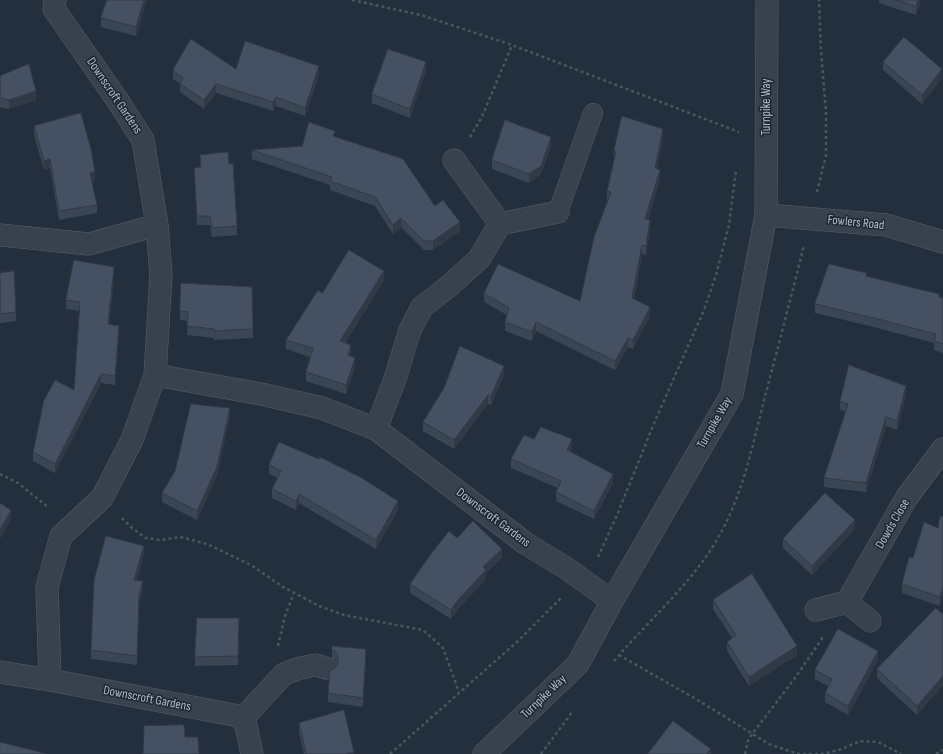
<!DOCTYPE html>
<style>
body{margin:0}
canvas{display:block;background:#242f3e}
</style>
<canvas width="943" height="754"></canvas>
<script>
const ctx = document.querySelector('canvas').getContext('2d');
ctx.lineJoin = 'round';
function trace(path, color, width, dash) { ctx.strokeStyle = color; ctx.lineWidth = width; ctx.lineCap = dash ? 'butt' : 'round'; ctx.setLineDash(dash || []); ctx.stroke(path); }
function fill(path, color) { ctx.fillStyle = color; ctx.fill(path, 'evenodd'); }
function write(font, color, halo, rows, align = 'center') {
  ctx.font = font + ' "Sofia Sans Condensed",sans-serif'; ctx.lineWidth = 3; ctx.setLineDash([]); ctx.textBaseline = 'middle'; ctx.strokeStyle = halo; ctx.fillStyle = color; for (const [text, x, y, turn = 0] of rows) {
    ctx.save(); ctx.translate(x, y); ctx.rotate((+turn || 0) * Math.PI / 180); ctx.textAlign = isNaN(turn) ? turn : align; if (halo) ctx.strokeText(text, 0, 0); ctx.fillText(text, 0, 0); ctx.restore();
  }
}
const path = new Path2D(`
 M352,0L421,15L512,45L739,132
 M470,137L482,117L512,45
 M817,192L826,155V112L821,51L819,0
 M0,474L18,483L49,508
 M122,518L132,528L146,538L160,540L180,537L207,544L251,565L283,587L319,606L344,615L423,630L443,648L459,692
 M598,557L617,515L655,421L704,310L716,275L729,225L736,170
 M278,646L285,616L294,593
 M619,655L696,699L769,744L798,754H823L842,749L860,741L878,742L901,754
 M614,661C647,622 688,587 715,543C741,501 751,452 763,404C777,351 791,298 804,245
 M390,754L518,641L561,598
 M541,754L573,711
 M745,754L748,741L752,734L795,678L823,637
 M936,754L943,750`);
const service = new Path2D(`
 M558,212L593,113`);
const minor = new Path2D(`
 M454,160L500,224L558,212
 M766,215L886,225L943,242
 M0,235L89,244L157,225
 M155,375L261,394L322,408L376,429L525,543L566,568L612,601
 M376,429L395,379L410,330L422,307L448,287L479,259L500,224
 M847,602L907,497L943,449
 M816,610L847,602L870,621
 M0,672L50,680L244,717
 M50,680L47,587L61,536L102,498L132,440L155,375L161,275L157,225L143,140L116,98L54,9L55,0
 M252,754L244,717L284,674L300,668L316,665L326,668`);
const tertiary = new Path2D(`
 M484,754L578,664L612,601L732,394L766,215L767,0`);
const wall = new Path2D(`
 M107,0H147L136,36L101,27V18Z
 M879,0H921L916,15L879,3Z
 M883,62L942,78L922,104L883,70Z
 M236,69L319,75L305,116L276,106L273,111L216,93L204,109L180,92V84L173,79V70Z
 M426,71L410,118L372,103V94Z
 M0,76L36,100L9,109L0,107Z
 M34,126L95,180L92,181L97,205V213L59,220L50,168L44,170L34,135Z
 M335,137L435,206L460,231L433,250H424L401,227L393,234L375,206L330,190V185L252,159V150L302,146Z
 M663,138L657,169L660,179L648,220L650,229L646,255L642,254L634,299L650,316L633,349L628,347L615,370L536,331L532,341L505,331V322L507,315L484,302V293L580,301L608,200H607V191L614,160V151Z
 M551,146L541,174L529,183L492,169V160Z
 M200,155L229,164L237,226V235L212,237L210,225H197L194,168L200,167Z
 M0,273L16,312V321L0,323Z
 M114,276L109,325L119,335L115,385L101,383L55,473L33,461V452L74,390L79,311L66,309V300Z
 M867,277L943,298V353L934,350V343L874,327L815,313V304Z
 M384,280L345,343L351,354L350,356L355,367L346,394L306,381V372L310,357L286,349V340L322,293Z
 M181,283L252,287L253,338L214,340V338L187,335L188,321L180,320Z
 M504,375L491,405L488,404L454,449L423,431V422Z
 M906,395L897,430L886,426L866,492L824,487V478L846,412L840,410V402Z
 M230,416L217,476L197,520L162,502V493Z
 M534,439L572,448L570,452L613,483L594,519L556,501V492L558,488L511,468V459Z
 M269,465L398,510L376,549L299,503L296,510L272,498V489L278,478L269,474Z
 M940,516V606L902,593V584L938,528Z
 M855,529L812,575L783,548V539Z
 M457,538L502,558L486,573V579L458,609L451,619L410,593V584Z
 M144,555L137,580L143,590L139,604L137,665L91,659V650Z
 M713,600L797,655L749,686L727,651V642L732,638L713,609Z
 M943,614V685L917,715L877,678V669Z
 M239,627L238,665L195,666V657Z
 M332,646L366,658L363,707L328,702V693L335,668L337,663L335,660L332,658Z
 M878,660L848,715L825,702V693L828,686L815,679V670Z
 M299,723L354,754H304L299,732Z`);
const shadedWall = new Path2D(`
 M144,0H147L136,36V27Z
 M918,0H921L916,15V6Z
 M426,62V71L410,118V109Z
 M319,66V75L305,116V108Z
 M942,69V78L922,104V95Z
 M216,84V93L204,109V100Z
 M36,91V100L9,109V100Z
 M276,97V106L273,111V102Z
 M663,129V138L655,177V168Z
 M551,137V146L541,174L529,183V174Z
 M50,159V168L44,170V161Z
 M660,170V179L645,228V219Z
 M95,171V180L90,182V173Z
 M401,218V227L393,234V225Z
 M650,220V229L646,255V246Z
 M460,222V231L433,250V241Z
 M642,245V254L632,307V298Z
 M114,267V276L108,333V324Z
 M384,271V280L340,350V341Z
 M650,307V316L633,349V340Z
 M536,322V331L532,341V332Z
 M119,326V335L115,385V376Z
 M628,338V347L615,370V361Z
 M351,345V354L348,364V355Z
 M355,358V367L346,394V385Z
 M504,366V375L491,405V396Z
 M101,374V383L55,473V464Z
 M906,386V395L897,430V421Z
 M488,395V404L454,449V440Z
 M230,408V416L217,476L197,520V511Z
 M886,417V426L866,492V483Z
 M572,439V448L567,459V450Z
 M613,474V483L594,519V511Z
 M299,494V503L296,510V501Z
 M398,501V510L376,549V540Z
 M11,510V519L0,539V530Z
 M855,520V529L812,575V566Z
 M144,546V555L134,589V580Z
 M502,549V558L486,573V579L458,609L451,619V610L483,567Z
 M143,581V590L139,604L137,665L139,595Z
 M943,587V596L940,606V597Z
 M797,646V655L749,686V677Z
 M366,649V658L363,707V698Z
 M878,651V660L848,715V706Z
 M943,676V685L917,715V706Z
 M711,749V754H706Z
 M354,752V754H346Z`);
const building = new Path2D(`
 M107,0H144L136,27L101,18Z
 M897,0H918L916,6Z
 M904,37L942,69L922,95L883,62Z
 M191,39L236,69L245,41L319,66L305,108L276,97L273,102L216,84L204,100L180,84L183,78L173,70Z
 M388,49L426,62L410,109L372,94Z
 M29,64L36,91L9,100L0,98V76Z
 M81,113L91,149L95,171L90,173L97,205L59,211L50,159L44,161L34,126Z
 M622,116L663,129L655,168L660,170L645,219L650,220L646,246L642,245L632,298L650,307L633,340L628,338L615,361L536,322L532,332L505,322L509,308L484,293L498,264L580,301L594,237L611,192L607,191L616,152L614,151Z
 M505,120L551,137L541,166L529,174L492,160Z
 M309,122L335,131L333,136L403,159L435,206L443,200L460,222L433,241H424L401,218L393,225L375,197L330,181L332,177L252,150L302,146Z
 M228,152L229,164L233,163L237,226L212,228L210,216H197L194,168L201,167L200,155Z
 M349,250L384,271L340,341L351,345L348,355L355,358L346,385L306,372L313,348L286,340L318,290L322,293Z
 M74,260L114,267L108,324L119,326L115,376L101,374L55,464L33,452L44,400L55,380L74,390L80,302L66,300Z
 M829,264L867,273L866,276L939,294V297L943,298V344L934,341L936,334L874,318L815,304Z
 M14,271L16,312L0,314V273Z
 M181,283L252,287L253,329L214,331V329L187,326L188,312L180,311Z
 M460,346L504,366L491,396L488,395L454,440L423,422L444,388Z
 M849,365L906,386L897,421L886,417L866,483L824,478L848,404L840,402Z
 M191,404L230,408L217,467L197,511L162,493L175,471Z
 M541,427L572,439L567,450L613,474L594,511L556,492L561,481L511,459L524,435L534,439Z
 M279,442L319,459L320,457L362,478L398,501L376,540L299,494L296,501L272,489L281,471L269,465Z
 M825,493L855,520L812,566L783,539Z
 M0,503L11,510L0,530Z
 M940,516L943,517V587L940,597L902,584L909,557L913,558L924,522L938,528Z
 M473,521L502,549L483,567L486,570L458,600L451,610L410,584L430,555L449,531L457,538Z
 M106,536L144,546L134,580L143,581L139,595L137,656L91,650L94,580Z
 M752,574L797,646L749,677L727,642L736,635L713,600Z
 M936,608L943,614V676L917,706L877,669Z
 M197,618H239L238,656L195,657Z
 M838,629L878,651L848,706L825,693L832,679L815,670Z
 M332,646L366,649L363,698L328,693L330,671L335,668L338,662V656L335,651L332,649Z
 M344,710L354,752L346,754H306L299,723Z
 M673,721L711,749L706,754H648Z
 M184,725L185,737H198L199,754H143L144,726Z
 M0,742L48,754H0Z`);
const streetNames = [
 ["Downscroft Gardens",114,96,56],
 ["Turnpike Way",767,107,-90],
 ["Fowlers Road",856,223,6],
 ["Turnpike Way",715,423,-60],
 ["Downscroft Gardens",493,518,37],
 ["Dowds Close",893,524,-60],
 ["Turnpike Way",544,697,-44],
 ["Downscroft Gardens",147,699,11]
];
trace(service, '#565f6c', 20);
trace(minor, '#565f6c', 23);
trace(tertiary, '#565f6c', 23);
trace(path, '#44595c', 2.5, [3, 3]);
trace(service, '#38414e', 19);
trace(minor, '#38414e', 22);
trace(tertiary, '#38414e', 22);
fill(wall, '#3b4654');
fill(shadedWall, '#303945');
fill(building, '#455162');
trace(building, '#303945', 1);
write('13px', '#b4bcc9', '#1d2633', streetNames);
</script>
